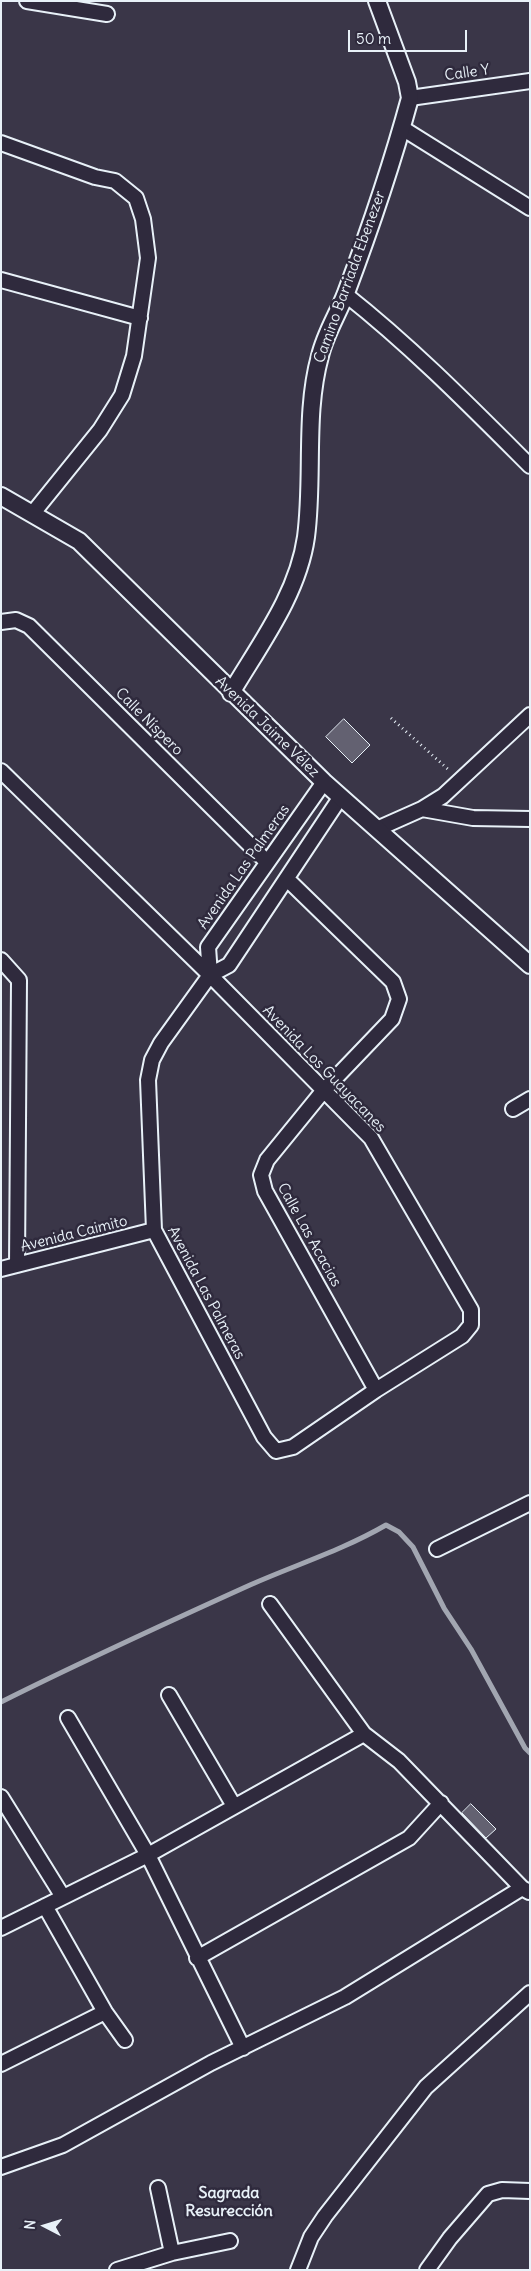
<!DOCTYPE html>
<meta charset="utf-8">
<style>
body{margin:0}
#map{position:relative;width:531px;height:2271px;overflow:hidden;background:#3a3648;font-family:Delius,sans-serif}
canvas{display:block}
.frame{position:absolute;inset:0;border:2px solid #e8f1f8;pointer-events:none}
.north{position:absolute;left:20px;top:2201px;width:50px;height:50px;-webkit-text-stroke:4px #2f2a3d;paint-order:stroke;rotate:275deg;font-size:14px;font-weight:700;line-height:20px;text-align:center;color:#e8f1f8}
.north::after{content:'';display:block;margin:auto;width:18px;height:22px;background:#e8f1f8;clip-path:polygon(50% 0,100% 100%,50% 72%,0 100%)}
.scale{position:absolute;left:348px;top:30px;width:119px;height:22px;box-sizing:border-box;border:2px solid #e8f1f8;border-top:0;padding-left:6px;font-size:15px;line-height:18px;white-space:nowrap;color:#e8f1f8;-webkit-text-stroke:4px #2f2a3d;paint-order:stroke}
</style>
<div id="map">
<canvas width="531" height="2271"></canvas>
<div class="frame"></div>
<div class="north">N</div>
<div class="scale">50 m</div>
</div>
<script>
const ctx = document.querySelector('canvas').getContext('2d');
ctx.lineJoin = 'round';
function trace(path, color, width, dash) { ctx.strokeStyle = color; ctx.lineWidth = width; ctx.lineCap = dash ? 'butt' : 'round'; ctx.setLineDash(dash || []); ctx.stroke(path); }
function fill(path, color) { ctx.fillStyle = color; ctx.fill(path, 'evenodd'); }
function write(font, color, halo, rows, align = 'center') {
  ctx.font = font + ' Delius,sans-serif'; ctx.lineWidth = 5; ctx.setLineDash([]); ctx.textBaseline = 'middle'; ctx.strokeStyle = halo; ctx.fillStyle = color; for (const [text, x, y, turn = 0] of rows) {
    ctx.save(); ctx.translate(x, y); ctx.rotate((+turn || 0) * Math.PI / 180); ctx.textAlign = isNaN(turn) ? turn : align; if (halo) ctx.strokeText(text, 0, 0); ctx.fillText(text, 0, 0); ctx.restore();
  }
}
const stream = new Path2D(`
 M1,1702C83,1661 166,1623 250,1585C295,1565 343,1550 386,1525L399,1532L413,1547L444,1608L471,1649L525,1748L530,1753`);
const building = new Path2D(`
 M344,719L370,745L352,763L326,737Z
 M471,1804L496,1829L486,1838L462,1813Z`);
const path = new Path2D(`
 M391,718L450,771`);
const minor = new Path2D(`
 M27,1L107,14
 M410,98L530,81
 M402,128L530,208
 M1,143L95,177L115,181L136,198L143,219L148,258L134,356L122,395L100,430L33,513
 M1,280L140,318
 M345,294C412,347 470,406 530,466
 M1,622L16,620L29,626L267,862
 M1,771L210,975L371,1138L471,1310V1325L462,1336L376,1390L293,1447L276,1451L264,1437L154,1230L148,1080L152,1060L161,1043L210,975L229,965L340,798
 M422,809L473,818L530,819
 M377,829L422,809L443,796L530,715
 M287,879L393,982L399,999L392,1019L324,1090L267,1160L261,1175L265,1191L376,1390
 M1,960L19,980L17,1265
 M210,975L208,947L324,782
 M513,1109L530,1099
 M1,1269L154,1230
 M437,1549L530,1503
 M270,1604L364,1734L399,1761L522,1888L529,1892
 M169,1695L234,1806
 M68,1718L148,1855L243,2048
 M1,1797L63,1897
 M45,1906L105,2012L125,2040
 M1,1928L148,1855L364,1734
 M197,1958L409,1838L441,1803
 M1,2064L105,2012
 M1,2167L63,2145L211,2063L345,1997L522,1888
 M158,2188L172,2253
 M117,2270L172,2253L230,2241
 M298,2270L311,2237L325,2216L426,2087L530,1993
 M427,2270L450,2238L488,2194L502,2190L530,2191`);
const tertiary = new Path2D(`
 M1,496L79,541L324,782L530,965
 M231,693C260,644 298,594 306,537C314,477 304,414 320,356C325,334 338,314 346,293C370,229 392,164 410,98L407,82L377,1`);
const streetNames = [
 ["Calle Y",467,73,-8],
 ["Camino Barriada Ebenezer",350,277,-70],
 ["Calle Níspero",149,722,45],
 ["Avenida Jaime Vélez",267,727,44],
 ["Avenida Las Palmeras",244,867,-55],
 ["Avenida Los Guayacanes",324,1069,46],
 ["Avenida Caimito",74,1234,-14],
 ["Calle Las Acacias",309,1235,61],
 ["Avenida Las Palmeras",206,1293,62]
];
const neighbourhoodNames = [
 ["Sagrada",229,2193],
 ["Resurección",229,2211]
];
trace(stream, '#a2a6b1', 5);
fill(building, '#636171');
trace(building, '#e8f1f8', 1);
trace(minor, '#e8f1f8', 18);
trace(tertiary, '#e8f1f8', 20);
trace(path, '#e8f1f8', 3, [1, 4]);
trace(minor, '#2f2a3d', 14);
trace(tertiary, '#2f2a3d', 16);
write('15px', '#e8f1f8', '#2f2a3d', streetNames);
write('bold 16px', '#e8f1f8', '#2f2a3d', neighbourhoodNames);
</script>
